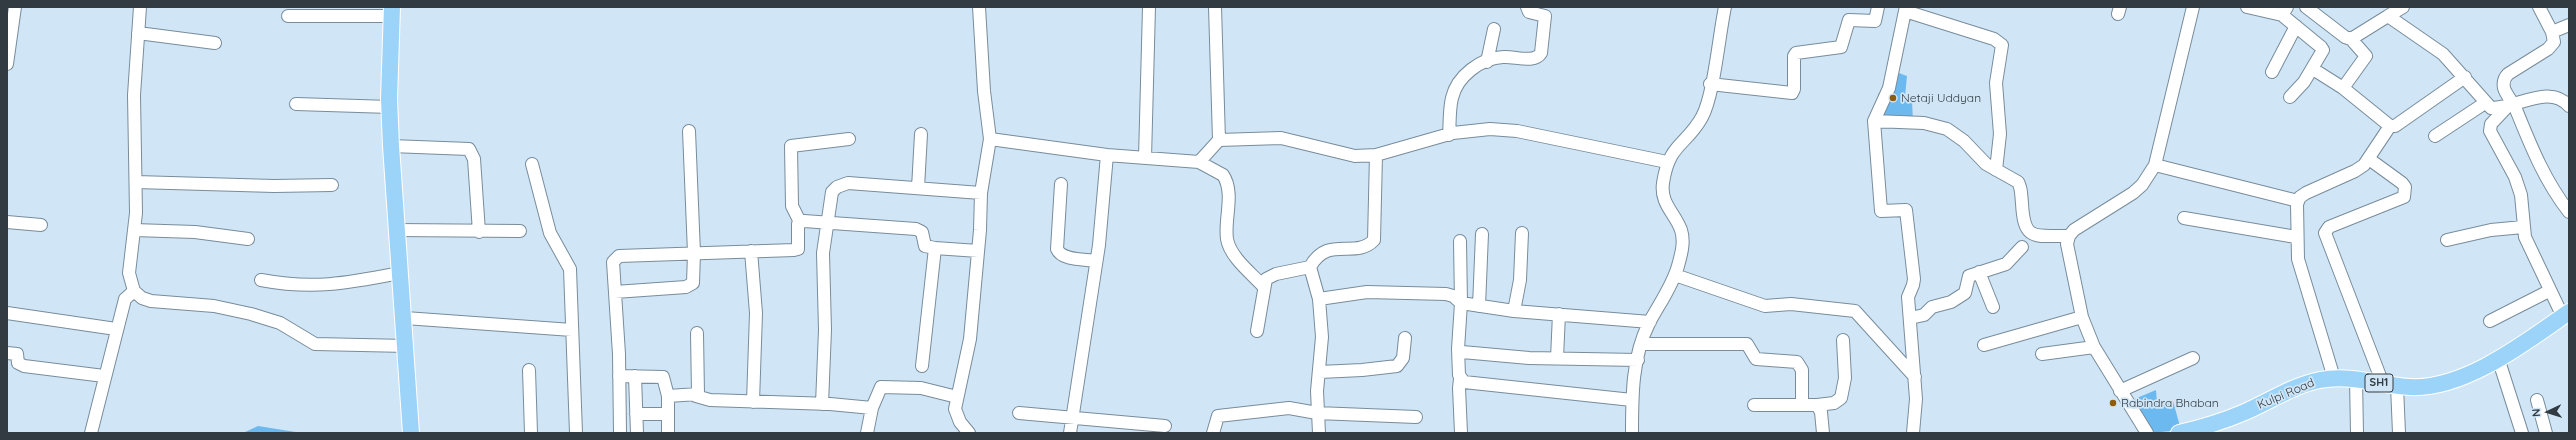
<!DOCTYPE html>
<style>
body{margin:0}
#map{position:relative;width:2576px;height:440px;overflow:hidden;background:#d0e6f6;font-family:Quicksand,sans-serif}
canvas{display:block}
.frame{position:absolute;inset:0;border:8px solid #323b41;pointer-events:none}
.north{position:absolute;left:2528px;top:392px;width:40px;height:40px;-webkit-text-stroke:3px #d0e6f6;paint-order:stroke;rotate:266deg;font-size:11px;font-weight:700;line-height:16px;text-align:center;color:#323b41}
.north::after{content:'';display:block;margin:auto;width:14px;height:18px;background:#323b41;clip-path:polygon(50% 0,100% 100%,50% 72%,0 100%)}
</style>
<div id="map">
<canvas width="2576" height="440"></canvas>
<div class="frame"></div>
<div class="north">N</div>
</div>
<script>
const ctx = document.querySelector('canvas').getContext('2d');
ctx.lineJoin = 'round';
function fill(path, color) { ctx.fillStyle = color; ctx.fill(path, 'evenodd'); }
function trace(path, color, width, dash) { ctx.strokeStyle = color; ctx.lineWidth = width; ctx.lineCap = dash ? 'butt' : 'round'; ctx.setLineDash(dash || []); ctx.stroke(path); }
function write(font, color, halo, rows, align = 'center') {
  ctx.font = font + ' Quicksand,sans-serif'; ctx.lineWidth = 3.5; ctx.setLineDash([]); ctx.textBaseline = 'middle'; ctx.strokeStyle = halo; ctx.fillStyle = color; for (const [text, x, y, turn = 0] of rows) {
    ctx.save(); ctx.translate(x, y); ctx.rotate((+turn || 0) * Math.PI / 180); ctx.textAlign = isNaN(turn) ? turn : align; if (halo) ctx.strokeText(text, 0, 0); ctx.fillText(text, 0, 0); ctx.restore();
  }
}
const green = new Path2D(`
 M1896,72L1907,76L1905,96L1912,100L1913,122L1877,118L1878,94L1886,91Z
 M2156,390L2157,403L2173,401L2181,430L2151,433L2132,400Z
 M258,426L302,433H243Z`);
const minor = new Path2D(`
 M140,7L134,95L136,213L129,273L134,291L142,298L151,301L214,306L251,314L280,323L315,344L407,346
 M1215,7L1219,140
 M1906,7L1905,11L1994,39L2002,45L1996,83L2000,134L1996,170
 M2247,7L2282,15
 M2287,7L2282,15L2321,47L2323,50L2304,82L2290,97
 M2306,7L2345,37L2351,39L2388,16L2443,54L2491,108C2516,109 2549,83 2569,106
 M2539,7L2552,32L2554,42L2548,49L2508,74C2504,78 2503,83 2504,88C2506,95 2512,101 2515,107C2530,144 2544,180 2569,212
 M1905,11L1889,88L1874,121L1924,123L1947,129L1964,141L1986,164L2018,182C2022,189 2021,196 2022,203C2024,243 2035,235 2069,236
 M2118,14L2120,7
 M288,16H392
 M2388,16L2403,7
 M2552,32L2569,25
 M138,33L215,43
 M1487,62L1494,29
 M7,64L15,7
 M2313,69L2343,88L2390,126H2395L2465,77
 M2272,72L2296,26
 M1710,84L1792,93L1794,89V56L1796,53L1841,47L1849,20L1875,21L1878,7
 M2343,88L2366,56L2351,39
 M296,104L390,107
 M2508,106L2491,124L2490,131L2515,177L2521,195L2525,237L2563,317
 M1874,121L1881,211L1906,210L1914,279L1913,285L1908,297L1916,399L1913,433
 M1449,135C1450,123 1449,110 1452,98C1457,76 1481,58 1503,57C1515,56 1534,64 1541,53L1545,16L1529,12L1527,7
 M2435,136L2485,103
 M990,139L1107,155L1199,162L1223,175C1235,193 1224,219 1227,239C1230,257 1251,273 1263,286
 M391,146L469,149L474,159L479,232
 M1145,158L1149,7
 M2369,159L2402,183L2405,187L2404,197L2329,227L2325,233L2383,384
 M1199,162L1219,140L1281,138L1355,156L1376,155L1453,133L1490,129L1517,131L1667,162
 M532,164L550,233L570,269L576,433
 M2155,165L2298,201
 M136,182L274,186L332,185
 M1061,184L1057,249C1062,261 1085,259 1096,261
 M918,188L921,134
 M2184,218L2296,237
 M7,222L41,225
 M800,222L792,206L791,146L849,139
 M134,230L195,232L248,239
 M396,230L520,231
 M2447,240L2491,230L2523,227
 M1460,241L1461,303L1458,349L1462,352L1529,358L1638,360
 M935,248L978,251
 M751,251L756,313L753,402
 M1979,272L1993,307
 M1675,275L1765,306L1791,304L1855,311L1915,377
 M261,280C314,290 348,283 400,273
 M615,292L686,287L693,283L694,253L689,131
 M1319,299L1367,292L1446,294L1453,296L1461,303L1514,311L1650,322
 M1479,306L1482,234
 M1514,311L1520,280L1522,233
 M7,313L116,329
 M405,318L572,330
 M1910,318L1924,315L1932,307L1951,302L1965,293L1969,276L2006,264L2022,247
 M2490,321L2549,291
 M1257,331L1266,279L1276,274L1310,267
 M1641,344H1747L1756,359L1797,362L1802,370V404
 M1984,345L2082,317
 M1458,349L1459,375L1464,382L1632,400
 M7,353L17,354L18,363L24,366L104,376
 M2042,354L2094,347
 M1557,358L1559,314
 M2498,358L2522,433
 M529,370L531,433
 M1320,372L1362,370L1397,366L1403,358L1405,338
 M619,376L663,377L668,396
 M635,376L637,433
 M2334,378L2298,259L2297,204L2300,197L2306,193L2355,171L2364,165L2390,126
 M1460,379L1459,388L1461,433
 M2356,379L2357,433
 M2397,386L2399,433
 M2120,391L2193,358
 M696,396L710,400L830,404L872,408
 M2537,400L2546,433
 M822,404L825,330L823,253L832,192L837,187L848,183L981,193
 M1754,405H1817L1821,412L1823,433
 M1817,405L1834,403L1841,398L1845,378L1843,340
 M1019,413L1165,426
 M636,414H667
 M91,433L125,299L134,291
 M620,433L619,354L613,262L619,256L794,250L798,249V224L804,221L916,229L922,232L925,246L935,248L922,366
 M668,433V396L698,394L697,333
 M867,433L872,408L881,387L921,388L957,397
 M969,433L960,422L955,409L970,339L980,230L981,193L990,139L984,91L979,7
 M1070,433L1099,245L1107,155
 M1213,433L1218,416L1289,408L1317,413L1416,417
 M1319,433L1317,391L1322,337L1319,299L1310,267C1328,234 1355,260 1374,240L1376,155
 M1632,433C1632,396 1632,357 1649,323C1659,304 1672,287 1678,266C1681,255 1685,242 1681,230C1675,213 1660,204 1663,183C1669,143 1686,146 1702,117C1714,95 1719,35 1725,7
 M2147,433L2094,347L2082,317L2067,244L2069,236L2074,230L2133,193L2142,185L2155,165L2193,7`);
const major = new Path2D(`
 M392,7L389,99L391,146L411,433
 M2179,433C2201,428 2224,421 2245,412C2270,401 2294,385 2320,380C2350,374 2380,385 2410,387C2464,390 2526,342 2569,312`);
const markers = [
 [1893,98,4,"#8e5b0a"],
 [2113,403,4,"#8e5b0a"]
];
const shields = [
 [2379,383,28]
];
const shieldNames = [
 ["SH1",2379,383]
];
const poiNames = [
 ["Netaji Uddyan",1901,98],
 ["Rabindra Bhaban",2121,403]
];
const streetNames = [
 ["Kulpi Road",2286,394,-23]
];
fill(green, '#6cb9ef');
trace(minor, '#788c9b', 14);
trace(major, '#fff', 18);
trace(minor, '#fff', 12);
trace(major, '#9cd4f9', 16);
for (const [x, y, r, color] of markers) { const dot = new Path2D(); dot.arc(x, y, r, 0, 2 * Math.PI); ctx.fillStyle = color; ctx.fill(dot); trace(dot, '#d0e6f6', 1.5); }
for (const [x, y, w] of shields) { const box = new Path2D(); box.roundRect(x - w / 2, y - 9, w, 18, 3); ctx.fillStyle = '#d0e6f6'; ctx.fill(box); trace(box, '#323b41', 1); }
write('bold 11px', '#323b41', null, shieldNames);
write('12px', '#323b41', '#d0e6f6', poiNames, 'left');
write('12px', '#323b41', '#d0e6f6', streetNames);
</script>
